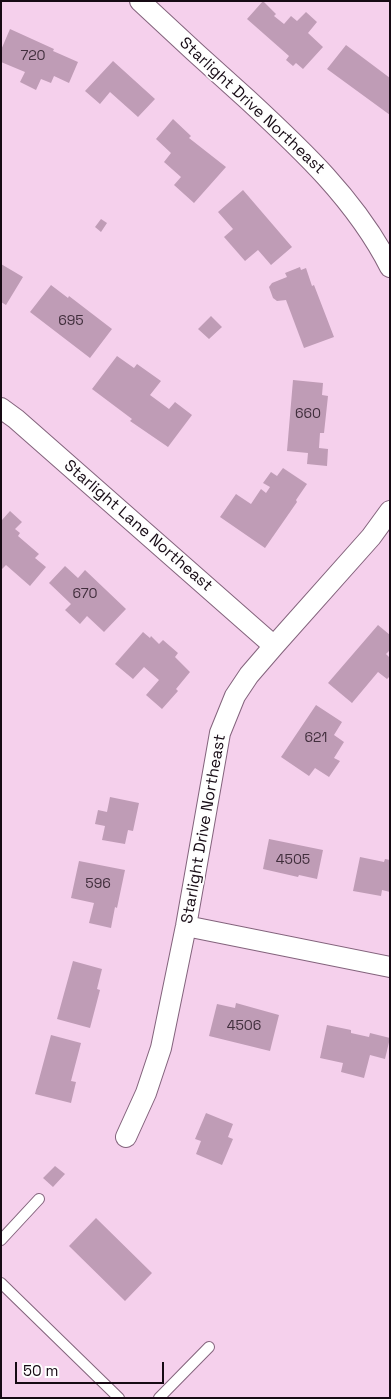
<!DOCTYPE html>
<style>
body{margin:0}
#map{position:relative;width:391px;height:1399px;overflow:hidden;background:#f5d0ec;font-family:"Space Grotesk",sans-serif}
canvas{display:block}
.frame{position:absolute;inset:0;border:2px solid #160a14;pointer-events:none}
.scale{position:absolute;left:15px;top:1362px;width:149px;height:22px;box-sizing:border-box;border:2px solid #160a14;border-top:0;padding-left:6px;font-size:15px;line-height:18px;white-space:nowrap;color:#160a14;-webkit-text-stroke:4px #fefefe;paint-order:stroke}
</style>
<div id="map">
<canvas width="391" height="1399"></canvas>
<div class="frame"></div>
<div class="scale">50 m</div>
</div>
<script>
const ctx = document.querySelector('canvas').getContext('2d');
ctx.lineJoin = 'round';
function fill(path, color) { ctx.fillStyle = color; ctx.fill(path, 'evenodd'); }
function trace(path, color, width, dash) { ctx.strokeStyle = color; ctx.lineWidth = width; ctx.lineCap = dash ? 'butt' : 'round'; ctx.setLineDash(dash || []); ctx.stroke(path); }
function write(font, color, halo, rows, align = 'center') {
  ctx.font = font + ' "Space Grotesk",sans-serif'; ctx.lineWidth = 4; ctx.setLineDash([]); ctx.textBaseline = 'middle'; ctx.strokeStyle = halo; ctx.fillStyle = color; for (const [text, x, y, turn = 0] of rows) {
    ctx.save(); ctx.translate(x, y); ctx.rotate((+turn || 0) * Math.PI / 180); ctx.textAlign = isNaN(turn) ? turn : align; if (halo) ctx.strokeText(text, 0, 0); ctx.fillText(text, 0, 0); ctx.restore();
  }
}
const building = new Path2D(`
 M263,1L276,14L274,16L284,24L291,16L297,21L306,12L317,22L308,33L323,47L303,69L296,63L293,66L286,60L289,56L247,19Z
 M10,29L54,49L53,51L78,62L69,83L54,76L51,83L41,79L36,90L20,82L25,72L1,62V50Z
 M346,45L390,78V115L327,69Z
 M113,61L155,99L138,117L110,92L100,104L85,91Z
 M173,119L191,136L189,138L226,167L194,203L174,185L181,177L164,162L171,153L156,139Z
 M243,190L292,247L271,265L258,250L245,261L224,237L233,229L218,212Z
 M101,219L107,223L101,232L95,227Z
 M1,264L23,277L6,305L1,302Z
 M300,267L301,270L306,268L312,286L314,285L334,337L304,348L286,300L277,301L273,298L269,287L272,283L287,277L285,273Z
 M51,285L68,298L69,296L112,329L90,358L30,312Z
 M211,316L222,327L209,339L198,329Z
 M117,356L134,368L137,364L161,381L150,395L169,409L175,402L192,415L168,447L130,421L132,419L92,389Z
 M293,380L323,383L322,395L328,396L324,433H320L319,448L328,449L327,466L307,464L308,453L287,451Z
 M283,468L307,484L296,500L297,502L265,548L220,517L236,494L251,504L261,489L266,493L270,487L263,483L271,472L277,476Z
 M10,511L22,522L15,529L20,533L18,536L39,554L35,558L46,567L30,586L6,565L1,570V519L2,520Z
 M65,566L78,578L85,570L126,609L104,632L87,616L80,624L65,610L71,604L49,583Z
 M378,625L390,635V650L386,654L390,658V676L387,679L378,672L352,703L328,683Z
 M143,632L150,638L151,636L159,644L163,640L178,653L175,657L190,672L176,689L178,691L162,709L146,695L159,680L144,667L133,679L115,664Z
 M316,705L342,722L334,735L344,742L334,758L340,761L329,777L315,768L309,776L281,757Z
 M110,797L139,803L133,831L128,830L125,844L102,840L105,826L95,824L98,810L107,812Z
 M269,839L323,850L317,879L299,875L298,877L263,869Z
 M360,857L384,862L385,859L390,860V892L382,890L381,896L353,891Z
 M79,861L125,870L117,908L115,907L111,928L89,923L94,903L71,898Z
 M73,961L102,969L97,989L100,990L90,1028L57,1019Z
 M236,1003L279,1015L270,1051L209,1036L217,1004L235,1008Z
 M327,1025L351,1030V1033L369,1037L370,1033L390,1038L385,1059L370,1055L364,1078L341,1072L343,1063L320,1058Z
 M51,1035L81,1043L71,1081L76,1082L71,1103L35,1094Z
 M206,1113L233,1124L228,1137L233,1139L222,1165L196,1154L201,1141L195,1139Z
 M55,1166L65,1174L53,1187L43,1178Z
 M96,1218L152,1273L125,1301L69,1246Z`);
const service = new Path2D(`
 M1,1240L39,1199
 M1,1283L119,1398
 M159,1398L209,1347`);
const minor = new Path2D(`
 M140,1C175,34 211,67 247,99C301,149 356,200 390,267
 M1,408L16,419L274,646
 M186,926L390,967
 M126,1137L146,1093L161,1048L186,926L220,733L235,696L249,675L274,646L371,537L390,511`);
const numberNames = [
 ["720",33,56],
 ["695",71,321],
 ["660",308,414],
 ["670",85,594],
 ["621",316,738],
 ["4505",293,860],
 ["596",98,884],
 ["4506",244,1026]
];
const streetNames = [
 ["Starlight Drive Northeast",252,106,43],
 ["Starlight Lane Northeast",138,526,41],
 ["Starlight Drive Northeast",204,829,-80]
];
fill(building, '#bf9cb6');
trace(service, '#83637c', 12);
trace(minor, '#83637c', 22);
trace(service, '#fff', 10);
trace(minor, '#fff', 20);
write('14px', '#402e3c', null, numberNames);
write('16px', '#160a14', '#fefefe', streetNames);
</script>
